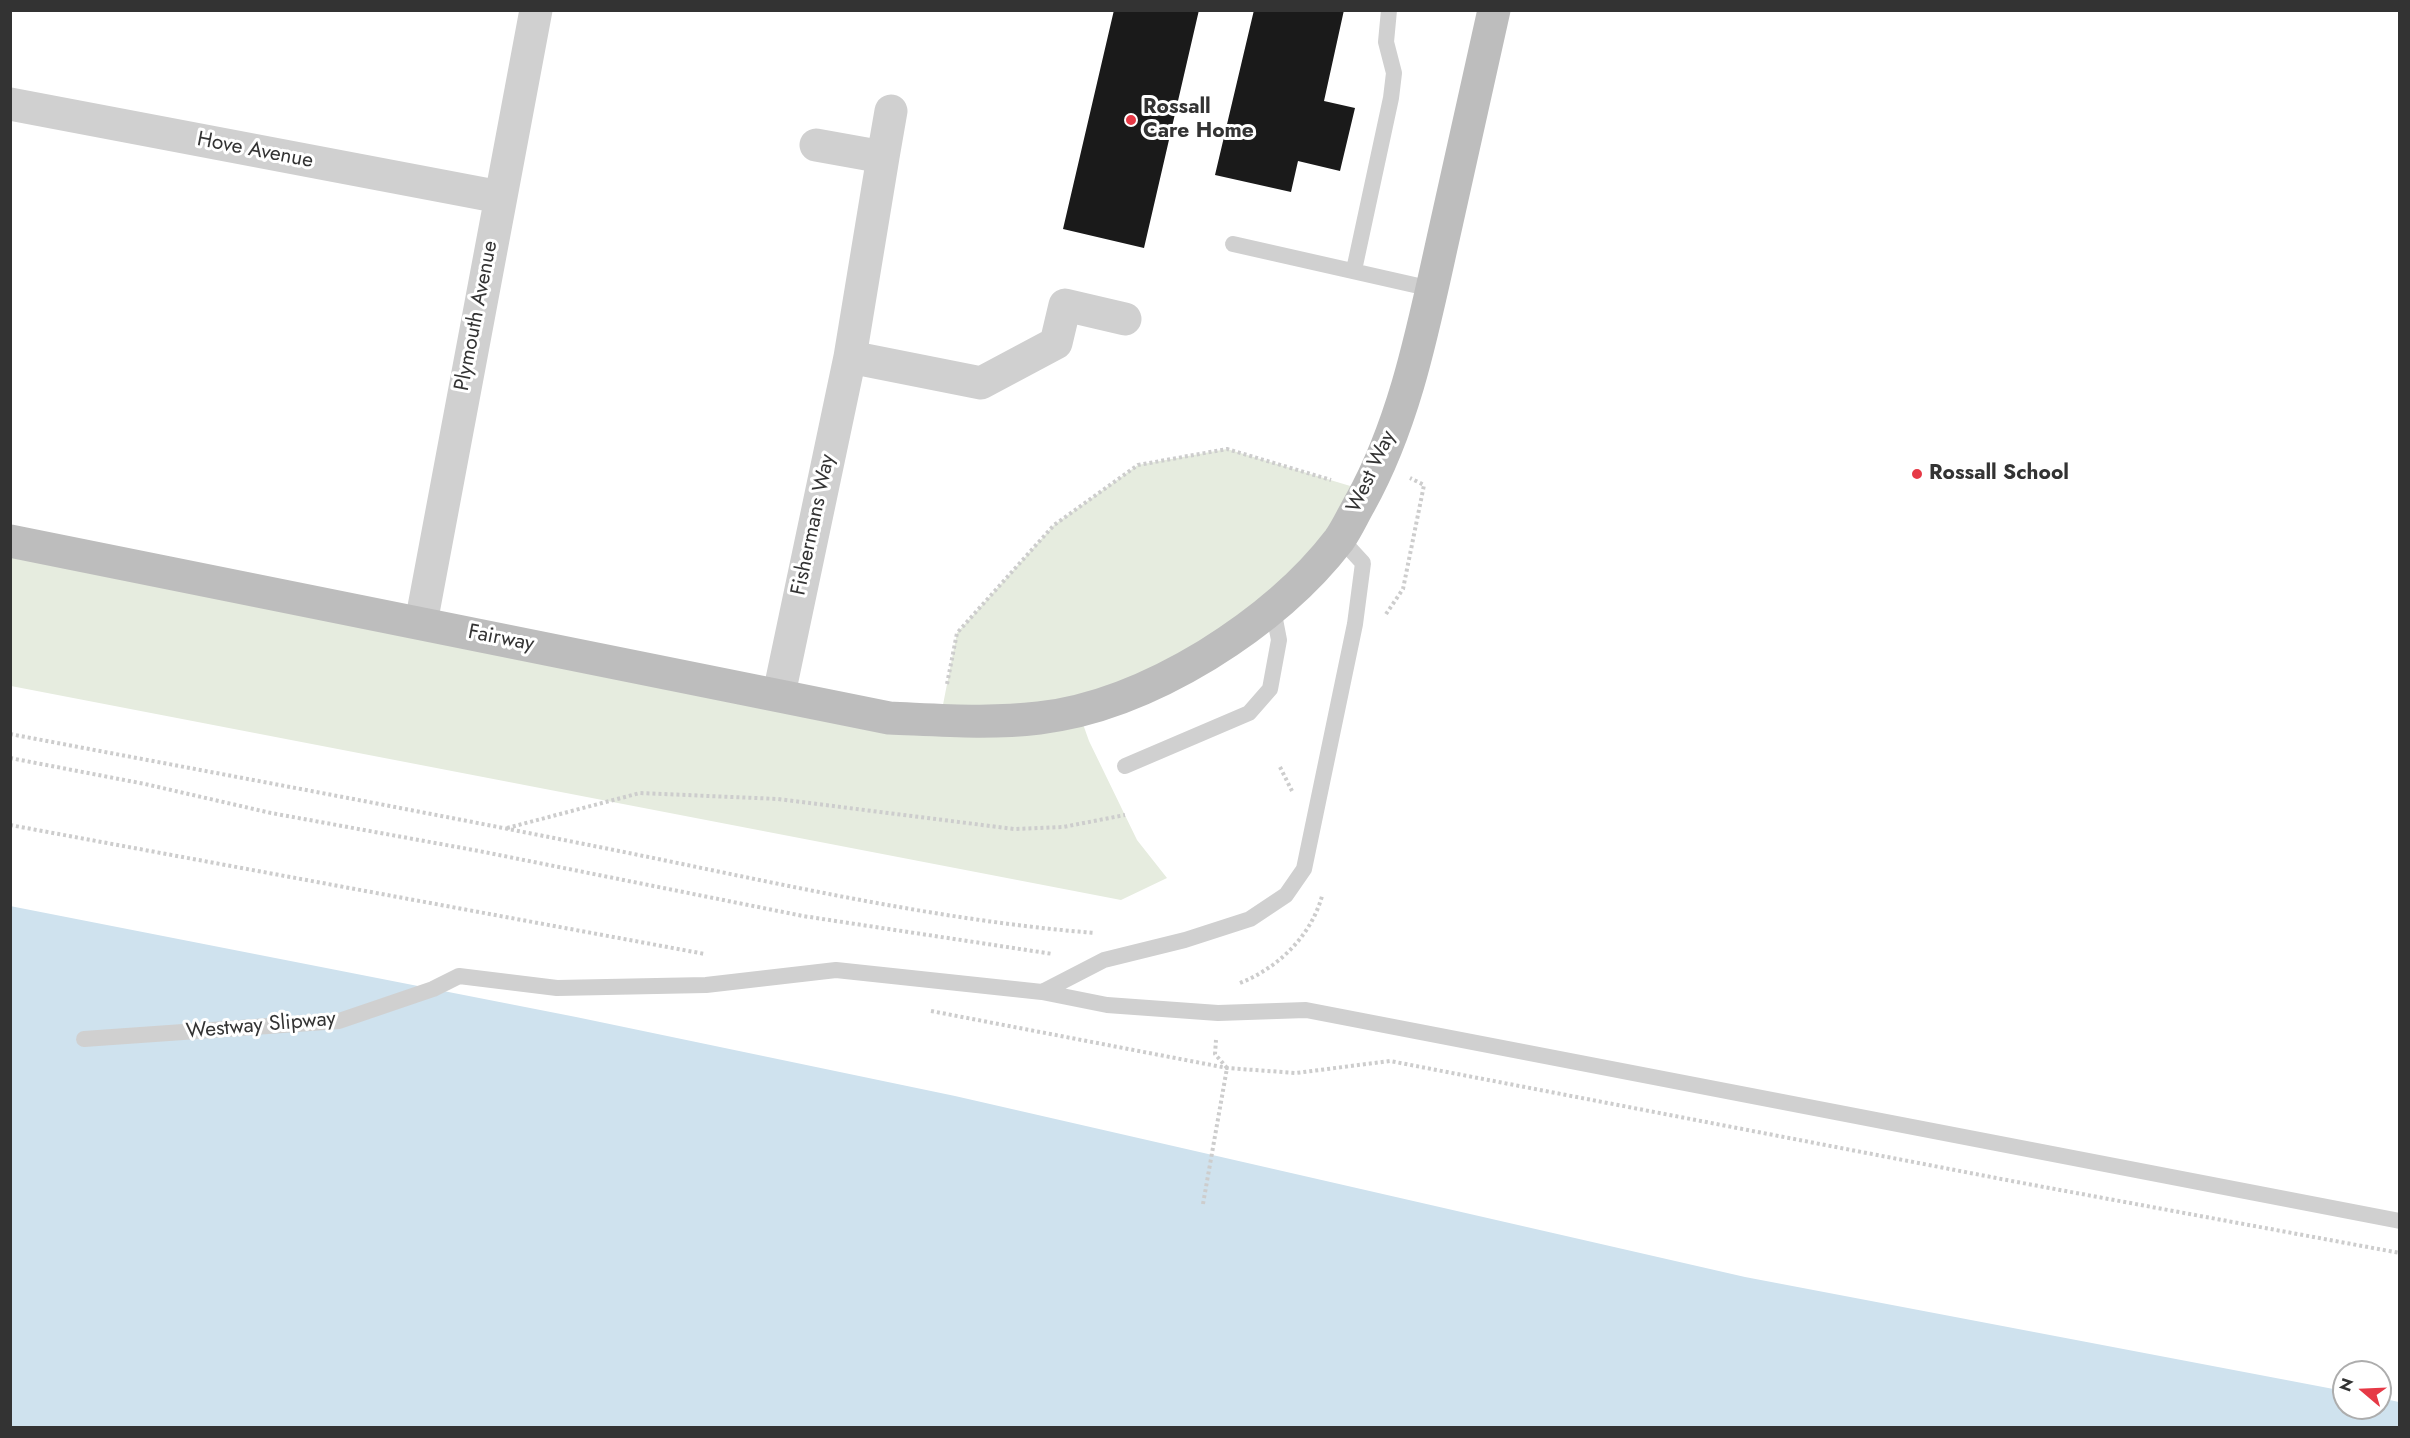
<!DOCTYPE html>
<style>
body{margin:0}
#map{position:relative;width:2410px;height:1438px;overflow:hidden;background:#fff;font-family:Jost,sans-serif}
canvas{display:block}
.frame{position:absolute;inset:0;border:12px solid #333;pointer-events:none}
.north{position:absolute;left:2332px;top:1360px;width:60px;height:60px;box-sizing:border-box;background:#fff;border:2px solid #adadad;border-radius:50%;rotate:289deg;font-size:16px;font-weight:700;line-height:24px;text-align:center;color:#333}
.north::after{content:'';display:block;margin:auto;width:21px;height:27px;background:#e63946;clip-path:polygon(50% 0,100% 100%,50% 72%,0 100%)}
</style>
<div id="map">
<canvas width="2410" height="1438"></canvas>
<div class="frame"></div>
<div class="north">N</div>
</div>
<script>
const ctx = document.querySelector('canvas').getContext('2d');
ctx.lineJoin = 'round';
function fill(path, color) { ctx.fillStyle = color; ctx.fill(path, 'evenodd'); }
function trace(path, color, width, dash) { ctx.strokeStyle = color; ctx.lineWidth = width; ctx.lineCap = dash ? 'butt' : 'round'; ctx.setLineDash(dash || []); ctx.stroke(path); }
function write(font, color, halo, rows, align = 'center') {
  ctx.font = font + ' Jost,sans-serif'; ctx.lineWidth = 6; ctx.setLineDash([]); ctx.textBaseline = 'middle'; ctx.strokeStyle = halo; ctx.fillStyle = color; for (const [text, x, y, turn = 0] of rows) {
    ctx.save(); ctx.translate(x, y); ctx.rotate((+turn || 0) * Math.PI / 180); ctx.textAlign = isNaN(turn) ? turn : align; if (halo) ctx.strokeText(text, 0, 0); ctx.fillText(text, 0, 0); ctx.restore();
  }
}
const green = new Path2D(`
 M1227,449L1367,491L1273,609L1078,710L1089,741L1137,840L1167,878L1121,900L11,686L10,541L940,720L957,633L1054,525L1138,465Z`);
const water = new Path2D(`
 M10,906L576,1017L955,1096L1745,1277L2344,1391V1408H2380V1398L2399,1402V1427H11Z`);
const building = new Path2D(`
 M1114,10H1199L1144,248L1063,229Z
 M1254,10H1344L1324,101L1355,108L1340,171L1298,161L1291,192L1215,175Z`);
const path = new Path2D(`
 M1386,614L1403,589L1424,485L1410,478
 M947,684L957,633L1054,525L1138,465L1227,449L1331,480
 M10,734C210,772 410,809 609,849C769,881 931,920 1095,933
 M10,758L145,784L271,813L479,851L803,916L1053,954
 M1280,767L1292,791
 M10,825L705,954
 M507,828L640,793L778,799L1014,829L1063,827L1125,815
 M1240,983C1278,968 1311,936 1322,896
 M931,1011L1227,1068L1296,1073L1390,1061L2017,1182L2400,1253
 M1203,1204L1227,1068L1215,1054L1216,1040`);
const lane = new Path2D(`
 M1233,244L1432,289
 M1354,270L1391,98L1394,73L1386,42L1389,10
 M1125,766L1249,713L1270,689L1279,640L1273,609
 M1042,992L1104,960L1185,940L1250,919L1286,895L1304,869L1355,624L1363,563L1340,538
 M84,1039L339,1021L433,989L459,976L557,988L706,985L836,970L1042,992L1107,1005L1218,1013L1306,1010L2400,1221`);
const street = new Path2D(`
 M10,104L500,197
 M883,157L891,111
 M850,357L981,383L1056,343L1065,305L1125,319
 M421,623L536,10
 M779,694L850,357L883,157L816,145`);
const secondary = new Path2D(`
 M10,541L889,718C939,720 989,724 1039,718C1099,711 1156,686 1207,655C1257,624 1303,587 1339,540C1347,529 1353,515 1360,503C1405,422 1423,329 1443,239C1460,163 1477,87 1494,10`);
const markers = [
 [1131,120,6,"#e63946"],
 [1917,474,6,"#e63946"]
];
const poiNames = [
 ["Rossall",1143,108],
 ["Care Home",1143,132],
 ["Rossall School",1929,474]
];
const streetNames = [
 ["Hove Avenue",255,151,11],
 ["Plymouth Avenue",477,316,-79],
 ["West Way",1372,472,-65],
 ["Fishermans Way",814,525,-78],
 ["Fairway",501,639,11],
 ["Westway Slipway",261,1026,-5]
];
fill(green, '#e6ecdf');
fill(water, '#cfe2ee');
fill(building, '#1a1a1a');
trace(path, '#cdcdcd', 4, [3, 3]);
trace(lane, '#d0d0d0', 16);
trace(street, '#d0d0d0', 33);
trace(secondary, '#bdbdbd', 33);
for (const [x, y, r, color] of markers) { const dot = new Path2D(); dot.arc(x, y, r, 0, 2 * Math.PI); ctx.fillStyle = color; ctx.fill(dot); trace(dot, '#fff', 2); }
write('bold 21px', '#333', '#fff', poiNames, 'left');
write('21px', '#333', '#fff', streetNames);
</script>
